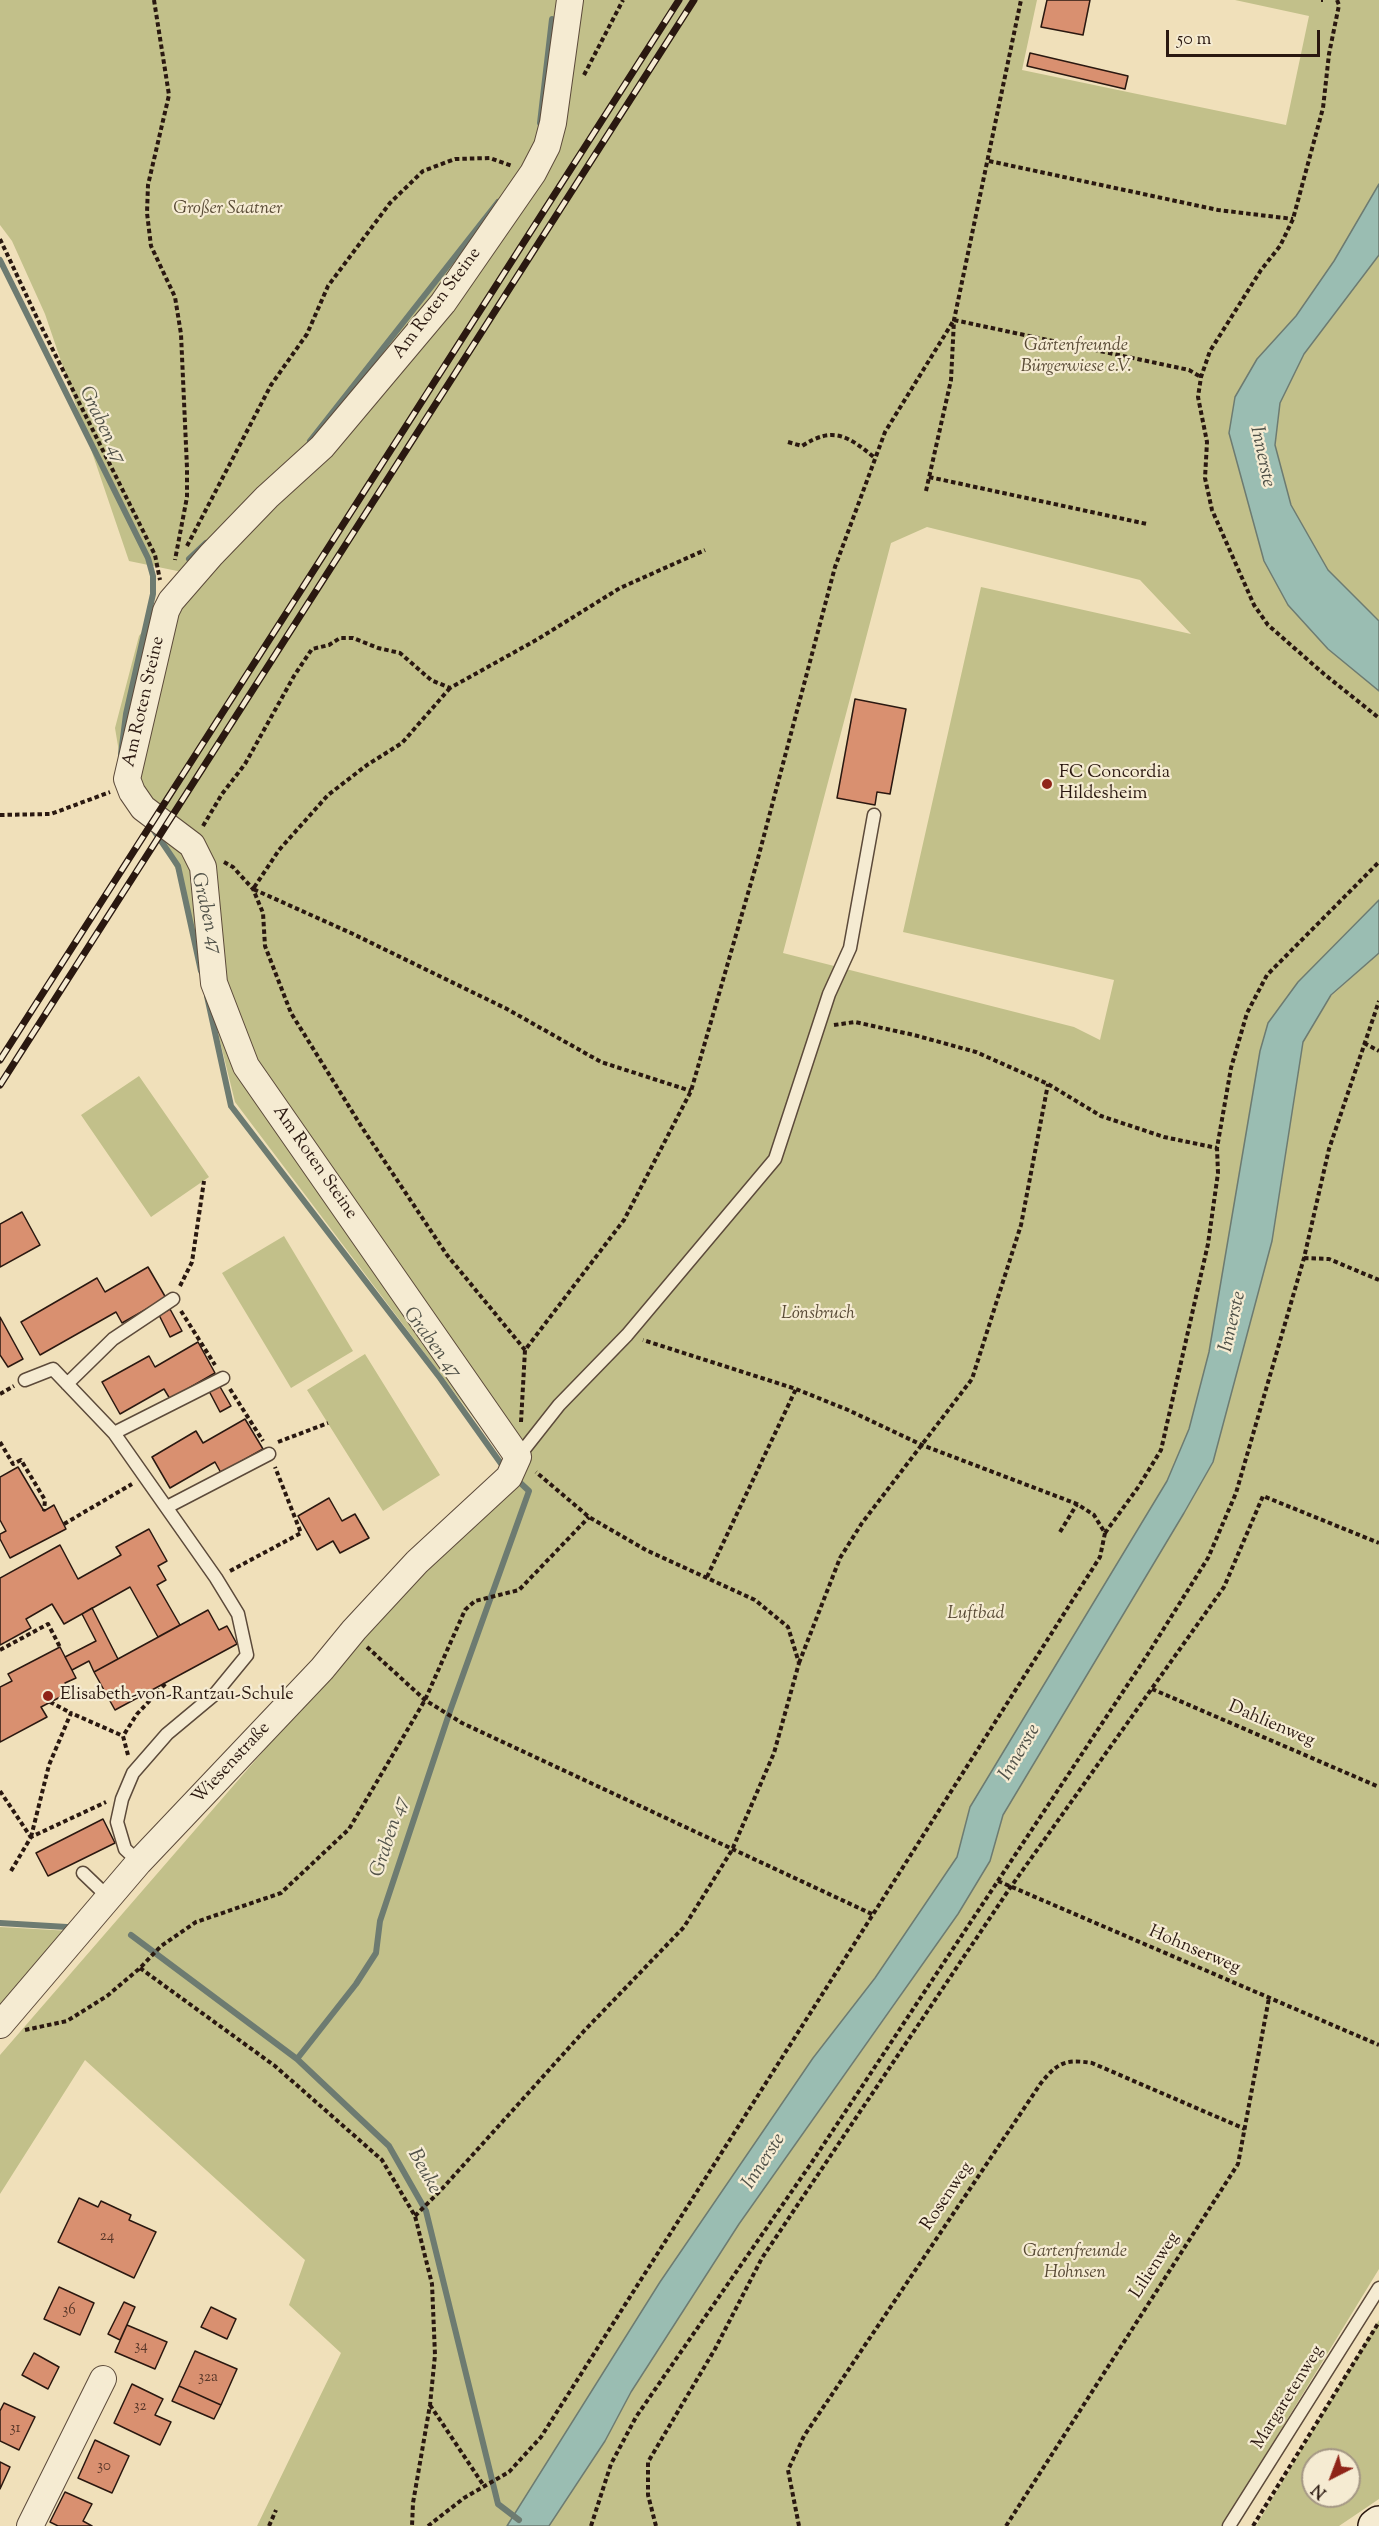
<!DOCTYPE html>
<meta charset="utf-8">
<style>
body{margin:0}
#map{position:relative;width:1379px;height:2526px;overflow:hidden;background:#f0e0ba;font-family:"Sorts Mill Goudy",serif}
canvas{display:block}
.north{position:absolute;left:1301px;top:2448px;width:60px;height:60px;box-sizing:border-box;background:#f5ebd2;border:2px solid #a49784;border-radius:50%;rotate:222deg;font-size:16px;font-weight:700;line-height:24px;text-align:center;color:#2a1810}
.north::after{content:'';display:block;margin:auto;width:21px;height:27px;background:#8f2418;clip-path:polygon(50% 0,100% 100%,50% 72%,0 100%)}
.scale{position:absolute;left:1166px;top:30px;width:154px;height:27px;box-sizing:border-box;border:3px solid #2a1810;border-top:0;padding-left:8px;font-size:18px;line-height:21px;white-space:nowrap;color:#2a1810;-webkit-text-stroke:4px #f5ebd2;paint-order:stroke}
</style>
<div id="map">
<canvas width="1379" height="2526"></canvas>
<div class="north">N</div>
<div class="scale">50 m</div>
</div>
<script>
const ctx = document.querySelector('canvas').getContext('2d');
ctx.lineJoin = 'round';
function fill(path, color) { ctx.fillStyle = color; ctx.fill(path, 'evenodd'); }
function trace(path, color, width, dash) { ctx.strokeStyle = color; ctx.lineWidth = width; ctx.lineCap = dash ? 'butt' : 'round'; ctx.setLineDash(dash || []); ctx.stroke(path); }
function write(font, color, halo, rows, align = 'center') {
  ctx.font = font + ' "Sorts Mill Goudy",serif'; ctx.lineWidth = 4.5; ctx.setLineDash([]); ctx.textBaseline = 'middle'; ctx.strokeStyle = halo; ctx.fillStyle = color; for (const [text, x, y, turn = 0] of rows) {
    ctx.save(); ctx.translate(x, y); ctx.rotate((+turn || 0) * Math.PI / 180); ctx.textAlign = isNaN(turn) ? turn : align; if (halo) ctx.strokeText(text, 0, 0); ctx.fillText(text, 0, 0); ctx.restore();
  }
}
const green = new Path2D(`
 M0,0H1037L1022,70L1286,125L1309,16L1235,0H1379V184L1334,261L1296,316L1257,359L1264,561L1288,605L1328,649L1379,691V900L1298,982L1268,1023L1260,1051L1209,1352L1189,1429L1167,1481L970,1807L957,1857L875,1978L813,2058L660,2282L507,2526H257L341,2353L289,2305L305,2260L85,2060L0,2194V2055L409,1583L519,1478L235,1102L179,875L165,849L126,794L115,728L139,636L187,573L129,561L45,314L12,241L0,225ZM927,527L1140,580L1191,634L981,587L903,932L1114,980L1100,1040L1074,1027L783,953L891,543Z
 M1379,255V621L1328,570L1291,505L1275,445L1280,403L1304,354Z
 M1379,953V2269L1222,2526H549L605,2441L631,2392L739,2224L898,2000L990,1861L1003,1815L1184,1513L1213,1462L1272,1241L1303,1042L1331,996Z
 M139,1076L209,1177L151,1217L81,1115Z
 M284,1236L353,1351L291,1388L222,1273Z
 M365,1354L440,1475L383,1511L307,1390Z
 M0,1927L71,1931L0,2017Z
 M1379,2320V2499L1339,2526H1256ZM1313,2460H1349V2496H1313Z`);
const water = new Path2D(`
 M1379,184V255L1304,354L1280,403L1275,445L1291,505L1328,570L1379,621V691L1328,649L1288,605L1264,561L1229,433L1235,397L1257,359L1296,316L1334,261Z
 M1379,900V953L1331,995L1303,1042L1272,1241L1213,1462L1184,1513L1003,1815L990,1861L958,1914L739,2224L631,2392L605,2441L549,2526H507L660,2282L813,2058L875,1978L957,1857L970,1807L1167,1481L1189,1429L1209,1352L1260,1051L1268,1023L1298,982Z`);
const stream = new Path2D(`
 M540,123L552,19
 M0,260L148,558L153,576V594L126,714L121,754
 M310,441L498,202
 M189,559L206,543
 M153,829L178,866L201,971
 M207,996L231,1106L440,1378L502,1465
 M0,1923L67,1927
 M131,1935L297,2059L389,2146L426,2211L498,2504L519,2520
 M297,2059L356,1984L376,1953L380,1921L450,1711L529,1491L515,1478`);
const building = new Path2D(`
 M1047,0H1090L1083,35L1041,27Z
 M1030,53L1128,76L1125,89L1027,66Z
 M855,699L906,709L890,794L877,792L875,805L837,798Z
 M22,1212L40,1245L0,1267V1224Z
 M148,1267L166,1298L122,1323L116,1312L40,1355L21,1322L97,1278L105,1292Z
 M170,1309L182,1331L170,1337L159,1315Z
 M0,1317L23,1359L8,1367L0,1355Z
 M198,1342L215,1373L170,1399L164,1389L120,1414L102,1382L149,1356L155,1367Z
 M219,1385L231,1406L220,1412L209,1391Z
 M245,1419L263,1449L221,1473L215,1462L170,1488L152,1457L196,1431L203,1443Z
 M18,1467L44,1511L54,1505L66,1529L10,1558L0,1539V1534L6,1531L0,1520V1477Z
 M329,1498L342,1521L355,1514L369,1538L340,1553L333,1541L317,1550L298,1516Z
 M149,1529L167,1561L158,1566L166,1580L157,1585L180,1625L158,1637L130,1587L64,1624L52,1604L26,1619L31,1628L0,1645V1578L60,1545L78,1579L121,1555L116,1547Z
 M92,1608L118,1659L94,1672L89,1661L72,1670L65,1657L96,1641L82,1614Z
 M208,1610L219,1630L227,1626L237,1644L115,1710L94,1672Z
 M60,1647L76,1678L65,1683L70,1692L41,1707L47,1717L0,1742V1687L12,1681L8,1674Z
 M103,1819L115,1843L48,1876L36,1853Z
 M79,2198L98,2207L101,2201L131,2215L129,2220L156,2232L134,2278L58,2242Z
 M59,2287L94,2303L80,2335L44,2319Z
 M124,2302L135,2307L120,2340L108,2334Z
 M211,2307L236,2319L227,2339L201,2327Z
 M127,2325L167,2342L155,2369L115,2352Z
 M195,2351L237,2369L221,2405L179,2386Z
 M34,2353L59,2367L48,2389L22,2375Z
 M132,2384L163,2399L155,2415L171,2422L160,2445L114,2423Z
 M179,2386L221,2405L214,2419L172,2401Z
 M4,2403L35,2417L19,2450L0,2441V2411Z
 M95,2440L129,2456L112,2493L78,2478Z
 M0,2462L10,2467L0,2489Z
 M65,2492L92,2504L83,2521L92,2526H58L50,2522Z`);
const path = new Path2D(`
 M154,0L169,95L148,185L147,213L151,246L175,297L181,334L187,468V497L175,560
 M1321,0H1323
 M1337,0L1339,5L1329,54L1323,108L1293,219L1280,246L1261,270L1210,351L1201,377L1198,397L1207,442L1205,478L1212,510L1254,605L1268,625L1324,674L1379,718
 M584,75L623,0
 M989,161L1218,210L1293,219
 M0,239L37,318L155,555L160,580
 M954,320L1189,370L1201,377
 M788,442L802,446C834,425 849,437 875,458
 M929,477L1147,524
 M926,491L951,380L954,320L1021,0
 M187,546L271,385L307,334L328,286L390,203L423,171L455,159L490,158L512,166
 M450,688L402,743L367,765L328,795L279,850L253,889L351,933L507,1009L601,1062L691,1091
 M0,815L51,814L110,792
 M203,826L222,794L245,764L294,676L312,649L329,645L340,638H353L378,648L400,653L431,680L450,688L538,639L620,588L705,550
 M224,862L233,867L253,889L263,913L265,946L291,1013L363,1129L447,1255L525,1350
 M834,1025L855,1022L914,1035L976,1052L1048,1084L1101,1116L1164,1137L1217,1148
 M1364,1043L1379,1051
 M1304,1258L1329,1259L1379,1280
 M180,1286L192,1262L204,1181
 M181,1311L215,1365
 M230,1389L263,1441
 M0,1394L14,1386
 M521,1422L525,1350L624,1220L691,1091L757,862L835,567L885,432L954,320
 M0,1442L13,1464L21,1460L45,1500L44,1511
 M278,1442L328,1423
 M64,1524L132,1484
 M1060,1532L1077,1504
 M1105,1533L1139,1486L1161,1450L1208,1244L1218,1173L1217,1148L1231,1068L1247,1013L1267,975L1379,862
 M230,1571L301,1533L275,1467
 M707,1577L796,1389
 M367,1647L425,1700L462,1723L874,1915
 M0,1650L48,1624L60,1647
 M799,1663L840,1558L862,1523L972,1379L1021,1225L1048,1084
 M1152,1689L1379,1787
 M50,1702L71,1713
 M128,1755L123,1736L137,1714L167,1682
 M0,1791L30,1836
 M31,1837L49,1765L71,1713L123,1736
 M11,1871L31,1837L106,1802
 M998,1881L1379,2045
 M140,1968L275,2066L382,2160L415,2216L432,2284L435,2355L430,2405L413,2503L412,2526
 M25,2030L67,2021L107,1996L140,1968L161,1946L196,1922L281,1893L349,1829L425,1700L465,1610L475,1601L519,1590L589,1517
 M415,2216L441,2190L584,2031L684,1927L732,1850L774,1753L799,1663L788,1627L755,1600L646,1550L589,1517L536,1472
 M430,2405L484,2486
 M269,2526L276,2510
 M428,2526L464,2498L509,2472L541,2437L1100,1557L1105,1533L1094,1515L1077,1504L922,1445L848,1410L796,1389L643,1340
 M591,2526L611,2464L636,2417L810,2165L1146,1657L1208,1558L1236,1493L1304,1258L1329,1149L1379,1001
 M656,2526L648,2495V2462L715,2349L762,2258L1010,1888L1224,1587L1263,1496L1379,1543
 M799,2526L788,2470L804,2436L1041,2083C1058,2062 1066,2059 1092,2063L1245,2129
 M1006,2526L1238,2164L1269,1998
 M1253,2526L1379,2322`);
const service = new Path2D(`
 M25,1380L53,1369L114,1433L216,1578L238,1614L247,1655L215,1694L167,1734L133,1773L122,1799L117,1822L125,1849L139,1862
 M67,1384L113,1339L173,1299
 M114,1433L223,1378
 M518,1457L559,1405L627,1335L775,1159L829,994L850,948L874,815
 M167,1507L269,1454
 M83,1873L108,1897
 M1229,2526L1379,2288`);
const minor = new Path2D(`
 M0,2025L139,1862L322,1669L354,1630L417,1562L509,1477L518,1457L246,1066L214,983L203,867L192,845L143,808L132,792L127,779L166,611L171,601L211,555L267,497L322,447L443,303L533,173L547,146L553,123L570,0
 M30,2526L103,2379`);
const secondary = new Path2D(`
 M1375,2526L1379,2523`);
const rail = new Path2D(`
 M0,1060L679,0
 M0,1085L694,0`);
const markers = [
 [1047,784,6,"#8f2418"],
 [48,1696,6,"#8f2418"]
];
const numberNames = [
 ["24",107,2237],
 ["36",69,2311],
 ["34",141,2347],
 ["32a",208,2378],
 ["32",140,2407],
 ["31",15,2429],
 ["30",104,2467]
];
const parkNames = [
 ["Großer Saatner",228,210],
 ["Gartenfreunde",1076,347],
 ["Bürgerwiese e.V.",1076,368],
 ["Lönsbruch",818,1315],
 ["Luftbad",976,1615],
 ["Gartenfreunde",1075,2253],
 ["Hohnsen",1075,2274]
];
const streetNames = [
 ["Am Roten Steine",438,304,-53],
 ["Am Roten Steine",145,702,-77],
 ["Am Roten Steine",314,1163,55],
 ["Dahlienweg",1271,1725,23],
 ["Wiesenstraße",232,1764,-47],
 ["Hohnserweg",1194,1951,23],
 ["Rosenweg",948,2197,-56],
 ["Lilienweg",1156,2266,-57],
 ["Margaretenweg",1289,2398,-58]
];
const poiNames = [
 ["FC Concordia",1059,774],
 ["Hildesheim",1059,795],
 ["Elisabeth-von-Rantzau-Schule",60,1696]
];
const waterNames = [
 ["Graben 47",101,426,64],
 ["Innerste",1261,457,78],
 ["Graben 47",205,914,77],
 ["Innerste",1234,1322,-77],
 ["Graben 47",431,1344,53],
 ["Innerste",1021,1753,-59],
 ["Graben 47",391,1837,-72],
 ["Innerste",765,2162,-57],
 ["Beuke",423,2172,61]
];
fill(green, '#c2c08a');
fill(water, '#9abdb2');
trace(water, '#6d7b71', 1.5);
trace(stream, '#6d7b71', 6);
fill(building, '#d99070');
trace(building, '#2a1810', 1.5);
trace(service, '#5c4a3a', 15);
trace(minor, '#5c4a3a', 28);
trace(secondary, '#2a1810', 36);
trace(path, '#2a1810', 4, [4.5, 3]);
trace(service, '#f5ebd2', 12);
trace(minor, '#f5ebd2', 26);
trace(secondary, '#f5ebd2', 33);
trace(rail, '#2a1810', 7);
trace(rail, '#f5ebd2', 4.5, [14]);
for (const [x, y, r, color] of markers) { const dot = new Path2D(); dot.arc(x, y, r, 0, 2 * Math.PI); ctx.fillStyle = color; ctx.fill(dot); trace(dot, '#f5ebd2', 2); }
write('15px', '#563628', null, numberNames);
write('italic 18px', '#584a35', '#f5ebd2', parkNames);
write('18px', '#2a1810', '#f5ebd2', streetNames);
write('18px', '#2a1810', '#f5ebd2', poiNames, 'left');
write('italic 20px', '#515249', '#f5ebd2', waterNames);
</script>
